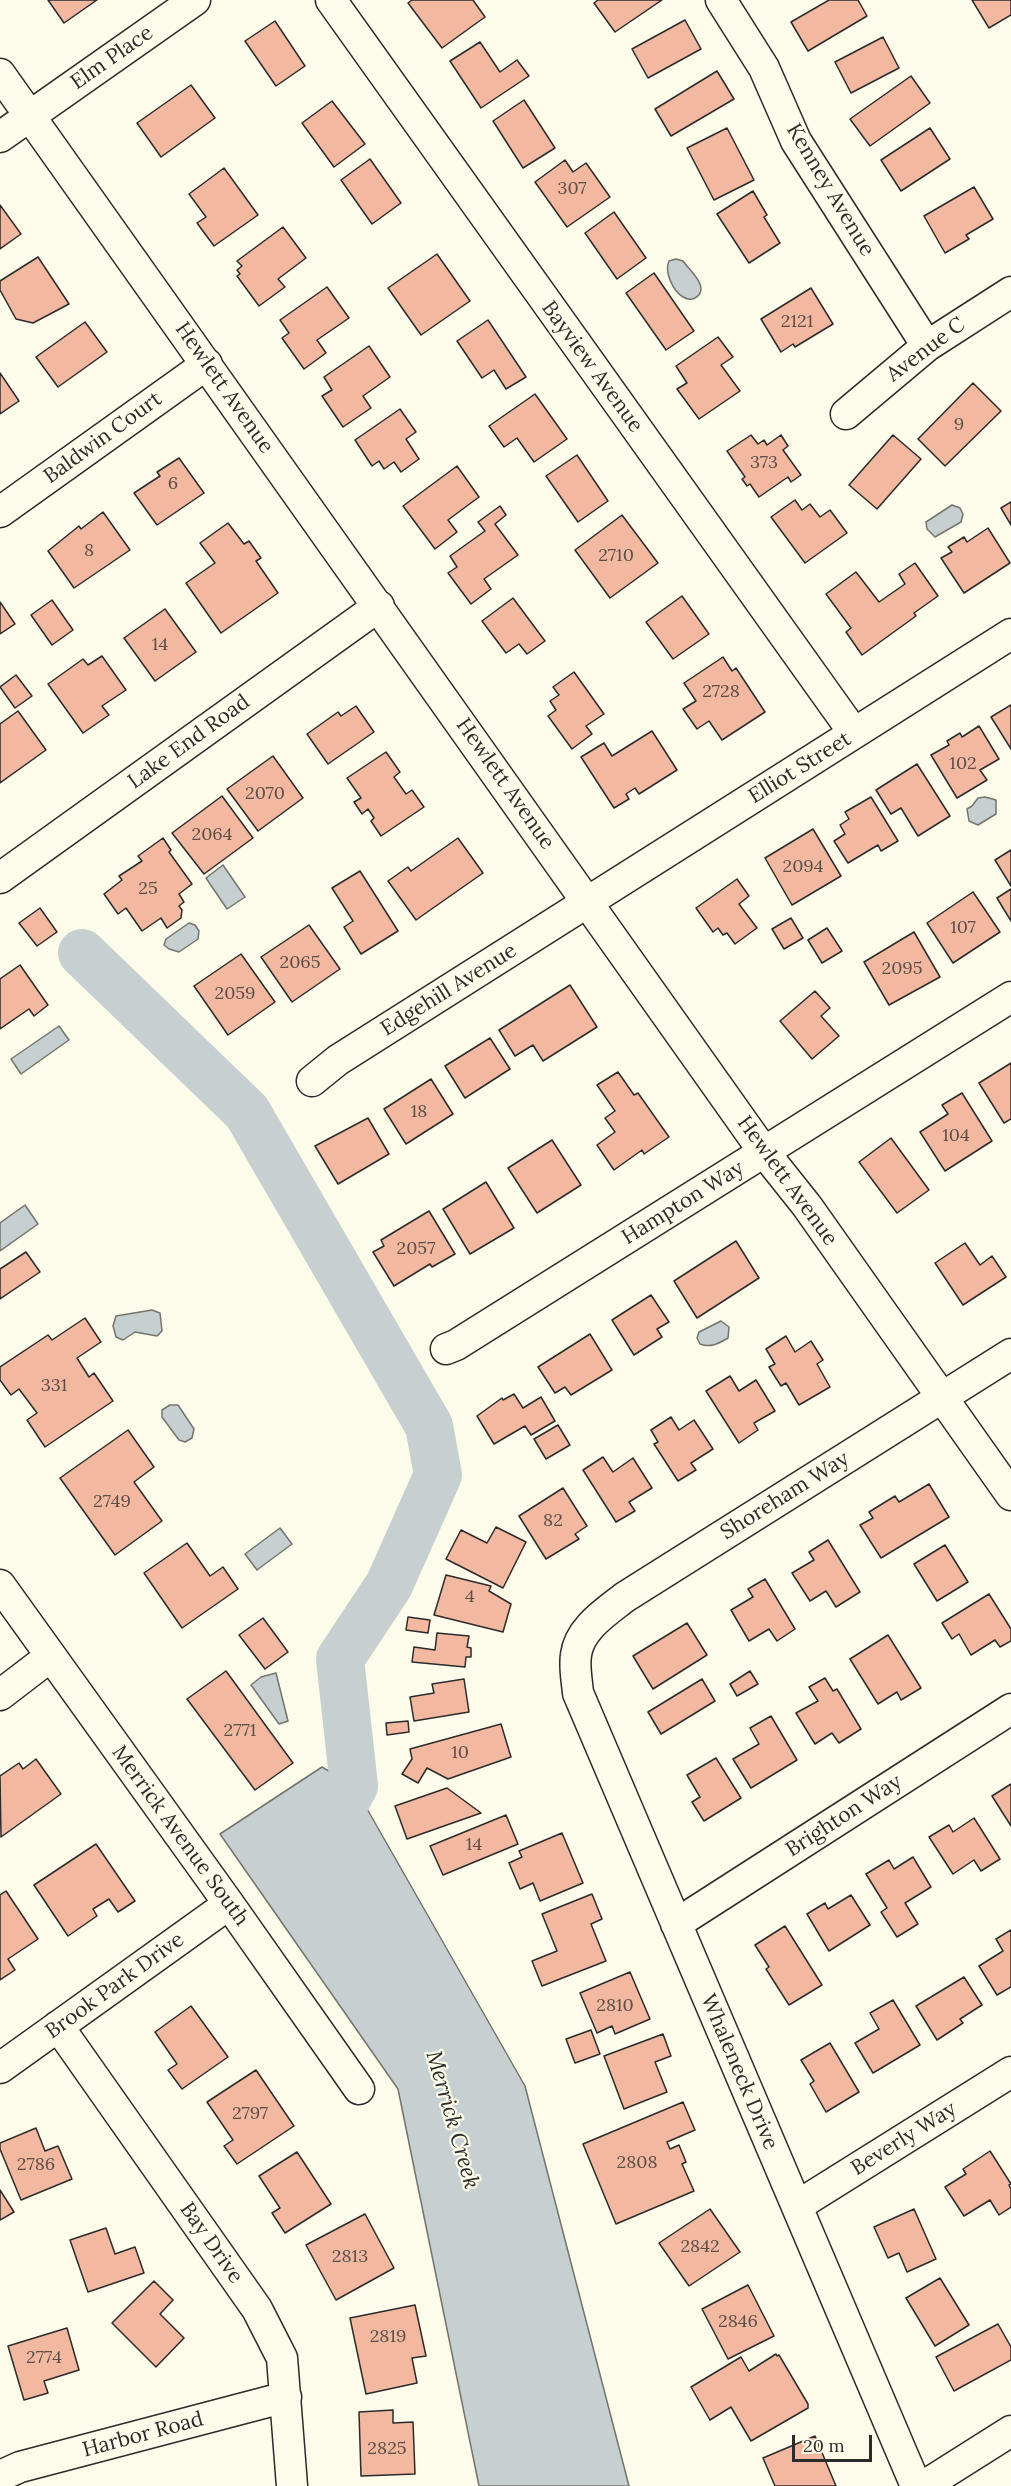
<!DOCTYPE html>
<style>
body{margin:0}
#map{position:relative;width:1011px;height:2486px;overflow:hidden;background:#fdfbea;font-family:Lora,serif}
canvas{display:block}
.scale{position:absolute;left:792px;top:2435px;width:80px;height:27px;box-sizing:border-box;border:3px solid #2b2b2b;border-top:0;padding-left:8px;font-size:18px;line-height:21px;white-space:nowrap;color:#2b2b2b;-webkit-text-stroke:4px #fdfbea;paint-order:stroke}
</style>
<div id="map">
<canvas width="1011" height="2486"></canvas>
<div class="scale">20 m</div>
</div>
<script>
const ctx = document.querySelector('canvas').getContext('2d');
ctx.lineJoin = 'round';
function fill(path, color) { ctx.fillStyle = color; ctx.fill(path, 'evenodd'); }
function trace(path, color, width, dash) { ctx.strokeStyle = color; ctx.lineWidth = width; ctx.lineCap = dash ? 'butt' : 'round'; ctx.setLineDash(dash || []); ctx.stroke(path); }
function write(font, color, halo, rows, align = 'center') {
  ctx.font = font + ' Lora,serif'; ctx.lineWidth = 4.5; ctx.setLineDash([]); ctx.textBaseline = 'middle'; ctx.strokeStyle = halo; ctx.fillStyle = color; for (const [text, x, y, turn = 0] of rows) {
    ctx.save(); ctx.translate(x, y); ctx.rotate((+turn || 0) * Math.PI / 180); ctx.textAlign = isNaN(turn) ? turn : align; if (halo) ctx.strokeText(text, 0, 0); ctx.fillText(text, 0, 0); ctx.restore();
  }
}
const water = new Path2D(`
 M676,259L683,261C688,268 697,276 700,284C704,295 693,303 683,297C673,291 664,272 669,261Z
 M952,505L960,508L963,514L961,522L935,537L927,529L926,522Z
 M985,797L996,800V814L978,825L969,821L967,809L972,806L978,798Z
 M223,865L245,897L227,909L206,878Z
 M189,923L195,925L199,931L198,939L179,952L169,949L164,945L166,939Z
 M59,1026L69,1040L21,1074L11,1059Z
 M25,1205L38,1224L0,1251V1223Z
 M152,1310L160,1313L162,1331L157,1336L135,1332L123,1340L116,1337L113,1326L116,1316Z
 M721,1321L729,1327L728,1338C718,1344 710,1348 700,1344L697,1338L699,1332Z
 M170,1405H178L194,1429L192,1438L185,1442L179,1440L162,1417V1410Z
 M280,1528L292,1544L257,1570L245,1554Z
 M276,1673L288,1721L279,1724L251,1685L261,1677Z
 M322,1767L354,1786L525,2086L629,2486H479L398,2089L220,1834Z`);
const river = new Path2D(`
 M82,953L247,1112L429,1426L438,1475L389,1585L340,1659L354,1786L322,1844`);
const building = new Path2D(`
 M48,0H97L64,23Z
 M412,0H473L485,17L442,48L408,3Z
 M598,0H662L615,32L594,3Z
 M829,0H858L867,16L808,51L791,22Z
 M972,0H1011V15L989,28Z
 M685,20L701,49L648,78L632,49Z
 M275,21L305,66L276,86L245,41Z
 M883,37L899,68L851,93L835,62Z
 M480,42L500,72L517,60L529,76L481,108L450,61Z
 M717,71L734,99L671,136L655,109Z
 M911,76L930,103L870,146L850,119Z
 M191,85L215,118L161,157L137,123Z
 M524,100L555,148L523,168L493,121Z
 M332,101L365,144L334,167L302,123Z
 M727,128L754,180L714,200L687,148Z
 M930,128L950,159L901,191L881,160Z
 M370,159L401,203L372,224L341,180Z
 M565,160L573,172L586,163L610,197L567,227L535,182Z
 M224,168L258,215L214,246L197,223L206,217L189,194Z
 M974,187L993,219L966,235L969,239L945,253L924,216Z
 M753,191L767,215L764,217L780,243L749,263L717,214Z
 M0,205L21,234L0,249Z
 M614,212L646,258L617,279L585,233Z
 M283,227L306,258L278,279L285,287L259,306L237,276L240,274L237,270L242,266L237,261Z
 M437,254L470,301L421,335L388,288Z
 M38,257L69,304L33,323L16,319L0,290V281Z
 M654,273L694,331L666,350L626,293Z
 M327,287L349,318L317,340L326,353L304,369L282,338L289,333L280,320Z
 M811,288L833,324L795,347L793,344L781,352L761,319Z
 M488,320L526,377L506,389L494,370L482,378L457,341Z
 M85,322L107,352L58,387L36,357Z
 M718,337L733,357L721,365L740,391L699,419L677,389L687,383L676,366Z
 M369,346L390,377L363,396L371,408L343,427L322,396L332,390L324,377Z
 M0,373L19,401L0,414Z
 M973,383L1001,411L945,466L918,439Z
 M535,394L567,439L534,462L517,438L504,447L489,426Z
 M400,409L416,432L406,439L419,459L401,472L394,462L384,469L379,461L372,466L355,440Z
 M751,435L758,444L764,440L767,445L781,435L788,446L783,450L801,475L791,482L788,477L759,497L750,484L747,486L742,479L745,477L727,451Z
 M893,435L921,459L877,509L849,485Z
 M577,455L608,501L578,522L546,476Z
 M179,458L204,493L157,525L134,493L160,476L157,472Z
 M457,466L479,497L448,520L457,532L435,549L403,506Z
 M795,500L802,510L810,504L820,517L830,510L847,533L805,563L771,517Z
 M1011,502V525L1001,508Z
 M500,506L506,515L495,524L518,555L484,579L491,589L471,604L448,573L457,567L450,556L485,531L478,522Z
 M103,512L130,550L74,588L48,551L79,526L81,529Z
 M622,515L658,563L610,598L575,550Z
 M228,523L244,544L249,541L261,558L256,561L278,593L221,633L186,583L215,563L200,543Z
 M988,528L1010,563L964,593L941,558L952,552L948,547L964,537L967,542Z
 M915,563L938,596L914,613L916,616L862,655L846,632L851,628L826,594L856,572L879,602L905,584L899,574Z
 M682,596L709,634L673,659L646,622Z
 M513,598L545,641L527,654L519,644L506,653L482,621Z
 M52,600L73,630L52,645L31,615Z
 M0,602L15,624L0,634Z
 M165,609L196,652L155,681L124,638Z
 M102,656L126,690L102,706L109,715L83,733L48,684L83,659L88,665Z
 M723,657L732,671L736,668L765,712L722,740L709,721L697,729L683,709L696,701L684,683Z
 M574,672L604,714L586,726L592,734L572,749L548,716L556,710L550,701L559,695L553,687Z
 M16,675L32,696L15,708L0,687Z
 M1011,705V749L991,717Z
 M356,706L374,732L328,764L307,734L338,712L341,716Z
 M18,711L46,750L0,783V724Z
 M979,726L999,759L980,770L987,780L957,798L931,755L949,745L947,741L960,733L962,737Z
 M652,731L677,770L639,794L635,788L626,794L629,799L614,808L581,757L604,743L612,756Z
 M386,752L400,772L394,777L406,794L412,790L424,807L381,836L371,821L374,818L368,809L362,814L354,802L361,798L347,778Z
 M273,756L303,798L258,831L227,789Z
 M917,764L950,816L918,836L901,808L891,814L876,790Z
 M222,796L253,838L204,874L172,833Z
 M871,797L898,841L881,851L878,845L848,863L834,841L845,834L840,825L849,819L845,812Z
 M813,829L841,876L792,905L765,858Z
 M163,838L171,850L169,852L192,884L179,894L184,902L179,906L182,910L181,918L167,928L161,918L142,931L126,908L118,914L104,894L122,880L119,876L142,861L138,856Z
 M458,838L483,873L416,920L388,881L408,867L411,871Z
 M1011,850V886L995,860Z
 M360,871L398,931L361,954L344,927L353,921L332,888Z
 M737,879L749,896L739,904L757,928L735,944L727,933L723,935L718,928L713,932L696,908Z
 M1011,889V921L997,898Z
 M973,892L1000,932L953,963L927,923Z
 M40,908L57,932L37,946L19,923Z
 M791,918L803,938L784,949L772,929Z
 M309,925L340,969L292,1002L261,957Z
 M827,928L842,951L822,963L808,940Z
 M914,932L940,977L889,1005L864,962Z
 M241,954L275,1002L228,1035L194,986Z
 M20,965L48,1005L34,1016L29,1009L0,1029V979Z
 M570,985L597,1027L543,1061L533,1045L515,1056L499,1030Z
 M815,991L830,1008L821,1016L839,1036L812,1059L780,1021Z
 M490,1038L510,1069L465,1098L445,1066Z
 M1011,1063V1119L1004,1123L979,1083Z
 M618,1072L634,1095L638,1093L669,1137L644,1154L642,1150L614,1170L597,1145L615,1132L605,1118L615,1111L597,1085Z
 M431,1079L453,1114L406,1144L384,1109Z
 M962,1093L992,1141L945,1171L920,1132L948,1114L942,1105Z
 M368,1118L389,1154L338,1184L315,1146Z
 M891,1138L929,1190L897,1213L859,1162Z
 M552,1140L581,1185L537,1213L508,1168Z
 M486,1182L514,1228L470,1254L443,1209Z
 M429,1211L455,1254L432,1267L430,1264L394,1286L373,1252L384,1246L381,1240Z
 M736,1241L759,1278L697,1318L674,1281Z
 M965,1243L980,1265L992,1256L1006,1277L963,1305L935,1263Z
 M26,1252L40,1272L0,1299V1269Z
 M651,1295L669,1322L657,1329L662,1337L634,1355L612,1320Z
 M85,1318L101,1342L77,1358L89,1377L94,1373L113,1401L45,1447L27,1420L37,1413L19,1389L11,1395L0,1380V1367L48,1335L52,1340Z
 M590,1334L612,1370L571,1395L565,1387L555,1393L538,1367Z
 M786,1336L795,1352L811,1341L823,1360L817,1364L830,1387L799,1405L786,1383L781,1386L769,1367L775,1364L766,1349Z
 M730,1376L739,1391L756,1380L775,1411L754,1423L758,1430L739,1443L706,1391Z
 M514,1394L523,1408L541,1397L555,1421L531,1435L525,1426L494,1444L477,1416L502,1398L503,1400Z
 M671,1417L679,1430L694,1420L713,1449L691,1463L696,1470L678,1481L654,1444L658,1442L651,1430Z
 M558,1425L570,1445L546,1459L534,1439Z
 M128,1430L154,1467L134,1482L162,1521L115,1555L60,1478Z
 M603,1457L613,1472L633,1458L652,1488L629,1502L635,1511L616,1522L583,1470Z
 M929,1484L949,1517L881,1558L860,1525L873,1518L869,1512L895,1496L899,1502Z
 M563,1488L587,1526L575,1534L579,1539L546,1559L519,1516Z
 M496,1527L526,1542L503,1588L446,1559L461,1530L487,1543Z
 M828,1540L860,1592L836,1607L826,1591L810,1601L792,1573L814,1560L809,1552Z
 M187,1543L210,1576L223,1567L238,1589L182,1628L144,1573Z
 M945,1545L968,1582L937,1601L914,1564Z
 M446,1575L491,1586L489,1591L511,1604L503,1632L434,1615Z
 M765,1579L795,1629L777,1641L769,1629L749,1641L731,1610L753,1597L748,1589Z
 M989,1594L1011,1629V1641L1000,1647L995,1640L971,1655L959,1634L952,1639L942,1623Z
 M408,1617L430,1620L428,1633L406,1630Z
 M263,1618L288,1652L265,1669L239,1635Z
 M687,1623L707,1655L653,1689L633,1656Z
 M437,1633L469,1636L467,1647L471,1648V1657H466L465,1667L412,1662L414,1647L435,1650Z
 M888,1635L921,1688L901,1700L897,1692L878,1704L850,1659Z
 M226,1671L293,1763L255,1790L187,1699Z
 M750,1671L758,1684L737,1696L730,1684Z
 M825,1678L833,1691L837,1689L861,1729L839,1743L832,1733L815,1744L796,1713L818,1701L809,1687Z
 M464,1679L469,1712L414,1721L410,1697L434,1693L432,1684Z
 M702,1679L715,1701L661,1734L648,1712Z
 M771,1716L797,1760L751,1788L733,1759L759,1744L750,1728Z
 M408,1721L409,1732L387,1735L386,1723Z
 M501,1724L511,1757L448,1779L427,1768L418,1783L402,1774L412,1759L410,1749Z
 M716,1758L741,1798L704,1821L692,1802L700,1797L687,1775Z
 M36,1759L61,1794L1,1837L0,1776L19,1763L23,1769Z
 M1011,1784V1826L992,1796Z
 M447,1788L481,1813L407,1839L395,1806Z
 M506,1815L518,1844L443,1875L430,1846Z
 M974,1818L1000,1859L981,1871L974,1860L953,1874L929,1837L949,1825L953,1832Z
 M562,1833L583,1883L540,1901L533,1883L520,1889L509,1863L522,1857L519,1851Z
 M96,1844L135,1901L118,1912L109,1899L93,1909L97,1916L68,1936L34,1885Z
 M913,1857L931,1887L905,1903L918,1924L897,1937L881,1912L887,1908L866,1874L889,1860L894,1869Z
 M6,1891L38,1939L8,1959L15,1970L0,1980V1895Z
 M592,1894L602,1919L591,1924L606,1961L542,1986L532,1961L557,1951L542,1914Z
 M851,1895L870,1925L829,1951L807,1914L825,1903L828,1909Z
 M785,1926L822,1985L789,2005L766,1969L769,1967L755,1945Z
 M1011,1930V1987L997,1995L979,1966L1003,1951L996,1939Z
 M630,1972L650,2019L615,2034L612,2026L597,2033L580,1993Z
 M964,1977L982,2005L960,2019L963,2023L937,2040L916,2006Z
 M893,2000L920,2045L873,2073L855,2043L879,2029L870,2013Z
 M191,2006L228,2057L182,2089L168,2070L177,2064L155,2032Z
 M591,2030L600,2054L575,2063L566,2039Z
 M663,2034L671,2056L655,2062L667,2092L624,2109L604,2056Z
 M830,2043L859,2092L826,2112L810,2084L814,2081L801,2060Z
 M256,2070L294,2126L237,2164L224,2146L233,2140L207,2102Z
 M683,2102L695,2130L667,2142L670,2149L679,2145L686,2162L682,2164L694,2191L616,2224L583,2144Z
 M36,2128L45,2151L58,2146L72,2179L21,2200L0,2149V2143Z
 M990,2151L1011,2184L1009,2185L1011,2189V2207L999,2215L990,2200L964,2216L945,2187L966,2174L963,2169Z
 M297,2152L331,2204L285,2233L272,2213L280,2208L259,2176Z
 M0,2190L14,2212L0,2220Z
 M710,2209L740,2252L689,2286L659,2243Z
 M914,2209L936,2259L907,2272L899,2253L888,2258L874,2227Z
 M365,2214L394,2268L336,2300L306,2245Z
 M106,2228L115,2254L135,2247L144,2273L88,2292L70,2240Z
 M940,2278L969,2325L935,2346L906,2298Z
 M154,2281L173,2300L160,2314L184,2338L156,2367L112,2323Z
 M748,2285L774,2336L728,2359L702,2309Z
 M415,2305L426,2356L412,2358L417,2383L366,2394L350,2318Z
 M998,2324L1011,2347V2360L954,2391L936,2357Z
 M67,2328L79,2370L44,2381L48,2393L24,2400L8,2346Z
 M776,2354L777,2356L779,2355L808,2404V2408L751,2441L731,2407L710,2420L691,2387L741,2357L749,2371Z
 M393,2410V2423L413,2422L415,2474L361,2476L359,2412Z
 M815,2436L836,2486H775L763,2458Z`);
const minor = new Path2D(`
 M331,0L854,733
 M721,0L764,68L796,141L927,346
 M0,74L764,1152L807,1206L1011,1495
 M0,137L195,0
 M846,414L927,346L1011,292
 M0,512L207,364
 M0,878L379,606
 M312,1081L338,1060L1011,634
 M446,1349L456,1345L1011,997
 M0,1585L229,1904L359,2089
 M0,1695L51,1656
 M676,1924L1011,1709
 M58,2026L257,2309L282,2358L292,2486
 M0,2068L229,1904
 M797,2206L1011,2072
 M0,2476L20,2467L286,2397
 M916,2486L578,1693C577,1681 574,1667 576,1655C579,1629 606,1612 625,1597L1011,1354
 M924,2486L1011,2431`);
const numberNames = [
 ["307",572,189],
 ["2121",797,322],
 ["9",959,425],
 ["373",764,463],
 ["6",173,484],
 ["8",89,551],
 ["2710",616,556],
 ["14",160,645],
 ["2728",721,692],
 ["102",963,764],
 ["2070",265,794],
 ["2064",212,835],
 ["2094",803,867],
 ["25",148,889],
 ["107",963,928],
 ["2065",300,963],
 ["2095",902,969],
 ["2059",235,994],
 ["18",419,1112],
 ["104",956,1136],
 ["2057",416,1249],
 ["331",54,1386],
 ["2749",112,1502],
 ["82",553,1521],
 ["4",470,1597],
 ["2771",240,1731],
 ["10",460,1753],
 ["14",474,1845],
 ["2810",615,2006],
 ["2797",250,2114],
 ["2808",637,2163],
 ["2786",36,2165],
 ["2842",700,2247],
 ["2813",350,2257],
 ["2846",738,2322],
 ["2819",388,2337],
 ["2774",44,2358],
 ["2825",387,2449]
];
const streetNames = [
 ["Elm Place",112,58,-35],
 ["Kenney Avenue",830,190,59],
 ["Avenue C",926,350,-37],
 ["Bayview Avenue",592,367,54],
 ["Hewlett Avenue",224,388,55],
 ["Baldwin Court",103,438,-36],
 ["Lake End Road",189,742,-36],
 ["Elliot Street",800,768,-32],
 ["Hewlett Avenue",505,784,55],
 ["Edgehill Avenue",449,990,-32],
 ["Hewlett Avenue",787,1181,54],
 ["Hampton Way",683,1203,-32],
 ["Shoreham Way",785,1496,-32],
 ["Brighton Way",844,1816,-33],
 ["Merrick Avenue South",180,1836,54],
 ["Brook Park Drive",115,1986,-36],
 ["Whaleneck Drive",739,2072,67],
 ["Beverly Way",904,2139,-32],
 ["Bay Drive",211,2243,55],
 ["Harbor Road",143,2435,-15]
];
const waterNames = [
 ["Merrick Creek",452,2120,74]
];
fill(water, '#c7d0d0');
trace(water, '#74746e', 1.5);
trace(river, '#c7d0d0', 48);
fill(building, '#f2b8a0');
trace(building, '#2b2b2b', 1.5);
trace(minor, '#2b2b2b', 33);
trace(minor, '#fdfbea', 30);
write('18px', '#5d4e48', null, numberNames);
write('21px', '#2b2b2b', '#fdfbea', streetNames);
write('italic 22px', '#2b2b2b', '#fdfbea', waterNames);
</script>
